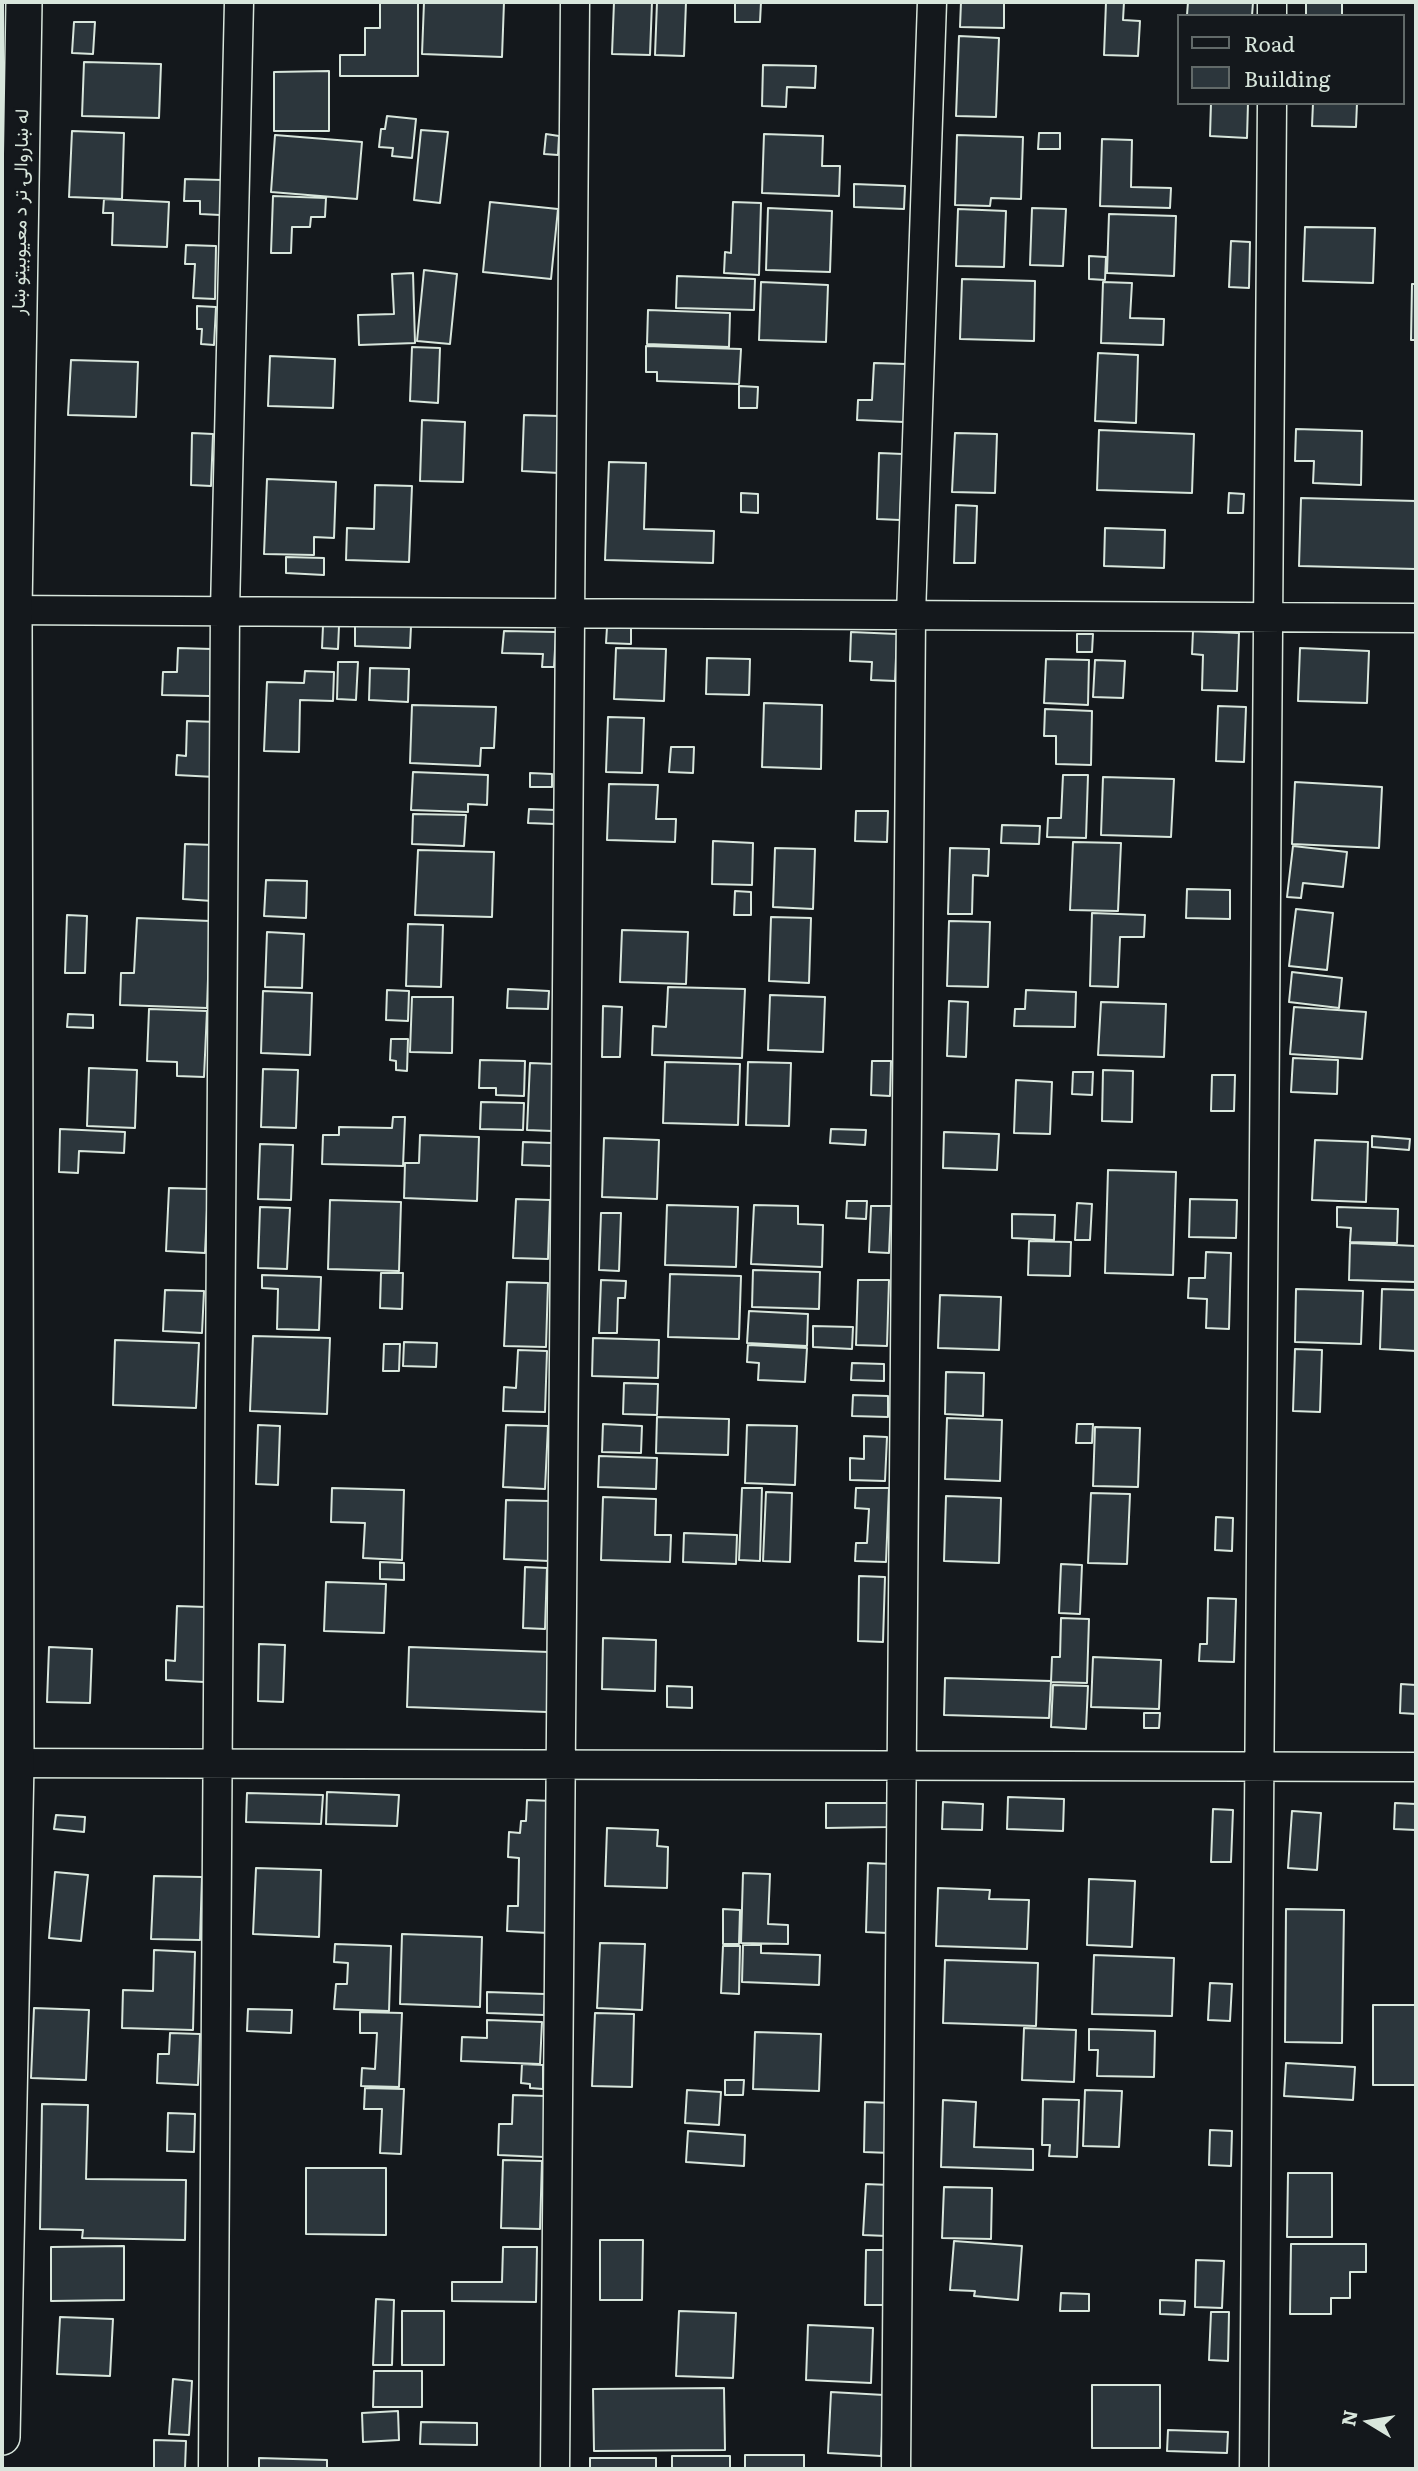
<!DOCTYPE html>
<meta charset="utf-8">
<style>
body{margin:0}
#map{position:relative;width:1418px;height:2471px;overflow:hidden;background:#14181c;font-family:Literata,serif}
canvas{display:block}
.frame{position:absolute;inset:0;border:4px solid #d8e6dc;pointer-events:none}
.legend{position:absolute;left:1177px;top:14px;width:228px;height:91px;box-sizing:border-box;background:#14181c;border:2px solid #626a69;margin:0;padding:9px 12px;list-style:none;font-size:21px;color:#d8e6dc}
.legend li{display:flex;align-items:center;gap:14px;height:35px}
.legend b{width:35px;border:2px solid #626a69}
.north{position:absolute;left:1334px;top:2387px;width:70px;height:70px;-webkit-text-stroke:5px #14181c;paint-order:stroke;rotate:281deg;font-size:19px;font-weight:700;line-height:28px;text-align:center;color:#d8e6dc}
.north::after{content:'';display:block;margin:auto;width:24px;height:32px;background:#d8e6dc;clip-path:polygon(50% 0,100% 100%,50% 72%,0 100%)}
</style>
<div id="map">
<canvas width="1418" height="2471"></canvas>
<div class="frame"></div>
<ul class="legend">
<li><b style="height:9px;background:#14181c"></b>Road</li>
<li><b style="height:19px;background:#2c363c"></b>Building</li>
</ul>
<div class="north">N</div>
</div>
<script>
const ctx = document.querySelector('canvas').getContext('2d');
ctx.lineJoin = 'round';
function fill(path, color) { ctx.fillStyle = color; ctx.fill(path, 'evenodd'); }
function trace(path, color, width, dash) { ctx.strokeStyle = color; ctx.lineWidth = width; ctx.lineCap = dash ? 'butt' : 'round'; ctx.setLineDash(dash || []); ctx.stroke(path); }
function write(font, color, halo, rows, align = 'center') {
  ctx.font = font + ' Literata,Vazirmatn,serif'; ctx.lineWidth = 5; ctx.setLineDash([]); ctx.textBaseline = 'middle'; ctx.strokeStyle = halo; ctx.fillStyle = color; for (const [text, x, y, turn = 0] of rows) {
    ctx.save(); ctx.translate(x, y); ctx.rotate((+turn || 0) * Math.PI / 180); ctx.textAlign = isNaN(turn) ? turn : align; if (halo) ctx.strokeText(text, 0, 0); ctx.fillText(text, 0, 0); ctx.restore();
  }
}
const building = new Path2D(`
 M424,2H504L502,57L422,54Z
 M614,2H652L650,55L612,54Z
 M657,2H686L684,56L655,55Z
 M735,2H761L760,22H735Z
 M961,2H1004V28L960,27Z
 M1106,2H1124L1123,20L1140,21L1138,56L1104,55Z
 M1188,2H1253L1252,16L1187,15Z
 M1306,2L1342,3V16H1306Z
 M380,3H418V76H340V55H365V28H380Z
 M74,22H95L93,54L72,53Z
 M959,36L999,38L996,117L956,116Z
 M84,62L161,64L159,118L82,116Z
 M763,65L816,66L815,88L787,87L786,107L762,106Z
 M329,71V131H274V72Z
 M1211,103H1248L1247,138L1210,136Z
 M1313,103H1357L1356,127L1312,126Z
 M387,116L416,119L412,158L392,156L393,148L379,147L381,129H385Z
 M421,130L448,132L440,203L414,200Z
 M72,131L124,133L122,199L69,197Z
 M1039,133H1060V149H1038Z
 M546,134L559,136L558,155L544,154Z
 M764,134L823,136L822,166H840L839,196L762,193Z
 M275,135L362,142L357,199L271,192Z
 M957,135L1023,137L1021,199L991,198L990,206L955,205Z
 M1102,139L1132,140L1131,187L1171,188L1170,208L1100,206Z
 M185,179L222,180L220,215L200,214V201H184Z
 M854,184L905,186L904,209L854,207Z
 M273,196L326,198L325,217H311L310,227H292L291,253H271Z
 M104,199L169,202L167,247L112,245L113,213H103Z
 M490,202L558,209L551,279L483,272Z
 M733,202L761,203L759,275L724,273L725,252L731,253Z
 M768,208L832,211L830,272L766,270Z
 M1032,208L1066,209L1063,266L1030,265Z
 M958,209L1006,211L1004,267L956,266Z
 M1109,214L1176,216L1174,276L1107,273Z
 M1305,227L1375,228L1373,283L1303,281Z
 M1231,241L1250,242L1249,288L1229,287Z
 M186,245L216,246L215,299L193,298L195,264H185Z
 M1089,256L1106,257L1105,280L1089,279Z
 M424,270L457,274L450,344L417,341Z
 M413,273L415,343L359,345L358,315L394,314L392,274Z
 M677,276L755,279L754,310L676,308Z
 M962,279L1035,281L1034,341L960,339Z
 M761,282L828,285L826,342L759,340Z
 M1103,282L1132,283L1130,318L1164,319L1163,345L1101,343Z
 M1412,284H1416V340H1411Z
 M197,306L216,307L214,345L201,344L202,329H197Z
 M648,310L730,313L729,347L647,344Z
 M646,346L741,349L739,384L657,381V372H646Z
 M412,347L440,348L438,403L410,401Z
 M1098,353L1138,355L1136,423L1095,421Z
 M270,356L335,359L333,408L268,406Z
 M71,360L138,362L136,417L68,415Z
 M874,363L906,364L904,422L857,420L858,400H872Z
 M739,386L758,387L757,408H739Z
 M524,415L560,416L559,473L522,471Z
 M422,420L465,422L463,482L420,481Z
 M1296,429L1362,431L1361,485L1313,483L1314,461H1295Z
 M1099,430L1194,434L1192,493L1097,490Z
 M192,433L213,434L211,486L191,485Z
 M955,433L997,434L995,493L952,492Z
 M879,453L903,454L900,520L877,519Z
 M609,462L646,463L644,529L714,531L713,563L605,560Z
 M267,479L336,482L334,538L314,537V555L264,554Z
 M375,485L412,486L409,562L346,560L347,528L374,529Z
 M741,493L758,494V513L741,512Z
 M1229,493L1244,494L1243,513H1228Z
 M1301,498L1416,501V569L1299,566Z
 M956,505L977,506L975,563H954Z
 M1105,528L1165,530L1164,568L1104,566Z
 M286,557L324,558V575L286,573Z
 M355,624L411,626L410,648L355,646Z
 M323,626H339L338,649L322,648Z
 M607,627L631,628V644L606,643Z
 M504,631L556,632L554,667H542L543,654L502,653Z
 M1193,631L1239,633L1237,691L1202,690L1203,655L1192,654Z
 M851,632L897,634L895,681L871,680L872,662L850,661Z
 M1077,634H1093L1092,652H1077Z
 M178,648L212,649L210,696L162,695L163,672H177Z
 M616,648L666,649L664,701L614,699Z
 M1300,648L1369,651L1367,703L1298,701Z
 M707,658L750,659L749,695L706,694Z
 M1046,659L1089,660L1088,705L1044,703Z
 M1095,660L1125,661L1123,698L1093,697Z
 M338,662H358L356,700L337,699Z
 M370,668L409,669L408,702L369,700Z
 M305,671L334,672L333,701L300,700L299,752L264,751L267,682L304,683Z
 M764,703L822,705L821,769L762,767Z
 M412,705L496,707L494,748H481L480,766L410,763Z
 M1218,706L1246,707L1244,762L1216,761Z
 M1045,709L1092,711L1091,765L1056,764V736H1044Z
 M608,717L644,718L642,773L606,772Z
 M187,721L217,722L215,777L176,775L177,755L186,756Z
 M671,747H694L693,773L669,772Z
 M413,772L488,775L487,805L468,804V812L411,810Z
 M530,773L552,774V787H530Z
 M1063,775H1088L1086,838L1047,837L1048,818H1061Z
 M1103,777L1174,779L1171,837L1101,835Z
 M1295,782L1382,787L1379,848L1292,844Z
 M609,784L658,785L656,819H676L675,842L607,840Z
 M529,809L556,810L555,824L528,823Z
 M856,811H888L887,842L855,841Z
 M413,814L466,815L464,846L412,844Z
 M1002,825L1040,826L1039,844L1001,843Z
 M713,841L753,843L752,885L712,884Z
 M1073,842L1121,843L1118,911L1070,910Z
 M185,844L214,845L212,901L183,899Z
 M1293,846L1347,852L1343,887L1303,883L1301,898L1287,897Z
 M775,848L815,849L813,909L773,907Z
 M950,848L989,849L988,876L973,875L972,914H948Z
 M418,850L494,852L492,917L415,915Z
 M266,880L307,881L306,918L264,916Z
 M1187,889L1230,890V919L1186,918Z
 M735,891L751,892V915H734Z
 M1296,909L1333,913L1327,970L1289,966Z
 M1092,913L1145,915L1144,937H1120L1118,987L1090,986Z
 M67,915L87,916L85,973H65Z
 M771,917L811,918L809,983L769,981Z
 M137,918L210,921L207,1008L120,1005L121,973H134Z
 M949,921L990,922L988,987L947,986Z
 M408,924L443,925L441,987L406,986Z
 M622,930L688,932L686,984L620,982Z
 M267,932L304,934L302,988L265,987Z
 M1292,972L1342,978L1339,1008L1289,1002Z
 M668,987L745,989L742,1058L652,1055L653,1026L666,1027Z
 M508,989L549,991L548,1009L507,1008Z
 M387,990L409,991L408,1021L386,1020Z
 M1026,990L1076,992L1075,1027L1014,1026L1015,1009H1025Z
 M263,991L312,993L310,1055L261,1053Z
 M770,995L825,997L823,1052L768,1050Z
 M412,997H453L452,1053L410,1052Z
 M949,1001L968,1002L966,1057L947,1056Z
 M1101,1002L1166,1004L1164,1057L1098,1055Z
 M603,1006L622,1007L620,1057H602Z
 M1294,1007L1366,1012L1362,1059L1290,1054Z
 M149,1009L207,1011L204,1077L177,1076V1062L147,1061Z
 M68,1014L93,1015V1028L67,1027Z
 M391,1039H408L407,1071L396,1070V1061L390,1060Z
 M1293,1058L1338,1060L1337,1094L1291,1092Z
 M480,1060L525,1061L524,1096L496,1095V1088H479Z
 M872,1061H891L890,1096L871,1095Z
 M665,1062L740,1064L738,1125L663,1123Z
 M748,1062L791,1063L789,1126L746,1125Z
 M530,1063L555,1064L553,1131L527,1130Z
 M89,1068L137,1070L135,1128L87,1126Z
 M263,1069L298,1070L296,1128L261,1127Z
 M1103,1070L1133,1071L1132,1122L1102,1121Z
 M1073,1072H1093L1092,1095L1072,1094Z
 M1212,1075H1235L1234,1111H1211Z
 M1016,1080L1052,1082L1050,1134L1014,1133Z
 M481,1102L524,1103L523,1130L480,1129Z
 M393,1117H405L403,1166L322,1164L323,1135H339V1127L392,1128Z
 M60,1129L125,1132L124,1153L79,1151L78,1173L59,1172Z
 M831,1129L866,1130L865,1145L830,1143Z
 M944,1132L999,1134L997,1170L943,1168Z
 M420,1135L479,1137L477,1201L404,1198L405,1163H419Z
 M1372,1136L1410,1139L1409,1150L1372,1147Z
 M604,1138L659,1140L657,1199L602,1197Z
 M1315,1140L1368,1142L1366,1202L1312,1200Z
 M523,1142L552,1143L551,1166L522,1165Z
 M260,1144L293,1145L291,1200L258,1199Z
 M1108,1170L1176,1172L1173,1275L1105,1273Z
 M169,1188L208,1189L205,1253L166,1251Z
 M516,1199L550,1200L548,1259L513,1258Z
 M1190,1199L1237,1200L1236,1238L1189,1237Z
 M330,1200L401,1202L399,1271L328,1269Z
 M847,1201H867L866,1219L846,1218Z
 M1077,1203L1092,1204L1090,1240H1075Z
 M667,1205L738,1207L736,1267L665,1265Z
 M754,1205L798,1206V1224L823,1225L822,1267L751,1264Z
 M871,1206H891L889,1253L869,1252Z
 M260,1207L290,1208L287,1269L258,1268Z
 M1337,1207L1398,1209L1397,1243L1350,1242L1351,1228L1337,1227Z
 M601,1213H621L619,1271L599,1270Z
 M1012,1214L1055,1215L1054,1240L1012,1238Z
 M1029,1241L1071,1242L1070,1276L1028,1275Z
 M1350,1243L1416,1246V1282L1349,1280Z
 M1206,1252L1231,1253L1229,1329L1206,1328L1207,1299L1188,1298L1189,1278H1205Z
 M753,1270L820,1272L819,1309L752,1307Z
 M381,1273H403L402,1309L380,1308Z
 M670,1274L741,1276L739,1339L668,1337Z
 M262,1275L321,1277L319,1330L277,1329L278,1289L262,1288Z
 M601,1280L626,1281L625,1298H618L617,1333H599Z
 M858,1280H889L887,1346L856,1345Z
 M507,1282L548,1283L546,1347L504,1346Z
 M1296,1289L1363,1291L1361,1344L1295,1342Z
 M1382,1289L1416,1290V1351L1380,1349Z
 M165,1290L204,1291L202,1333L163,1331Z
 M940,1295L1001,1297L999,1350L938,1348Z
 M749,1311L808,1314L807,1346L747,1343Z
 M813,1326L853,1327L852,1349L813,1347Z
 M253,1336L330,1338L327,1414L250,1411Z
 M593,1338L659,1340L658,1378L592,1376Z
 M115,1340L199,1343L196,1408L113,1405Z
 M404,1342L437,1343L436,1367L403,1366Z
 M384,1344H400L399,1371H383Z
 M748,1345L807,1348L805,1382L758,1380L759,1363L747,1362Z
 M1295,1349L1322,1350L1320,1412L1293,1411Z
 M518,1350L547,1351L545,1412L503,1411L504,1387L516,1388Z
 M852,1363L884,1364V1381L851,1380Z
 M946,1372L984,1373L983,1416L945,1414Z
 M624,1383L658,1384L657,1415L623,1414Z
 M853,1395L888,1396V1417L852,1416Z
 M657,1417L729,1419L728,1455L656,1453Z
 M947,1418L1002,1420L1000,1481L945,1479Z
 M603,1424L642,1426L641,1453L602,1452Z
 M1077,1424H1093L1092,1443H1076Z
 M258,1425L280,1426L278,1485L256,1484Z
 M506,1425L548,1426L545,1489L503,1487Z
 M747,1425L797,1426L795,1485L745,1483Z
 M1095,1427L1140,1428L1138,1487L1093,1486Z
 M864,1436L887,1437L885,1481L850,1480V1458L864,1459Z
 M599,1456L657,1458L656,1489L598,1487Z
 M332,1488L404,1490L402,1560L363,1558L365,1523L331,1522Z
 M742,1488H762L760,1561L739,1560Z
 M856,1488H889L886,1562L855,1561L856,1543H867L869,1509L855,1508Z
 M766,1492L792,1493L790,1562L763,1561Z
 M1091,1493L1130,1494L1127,1564L1088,1563Z
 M946,1496L1001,1498L999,1563L944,1561Z
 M603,1497L656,1499L655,1535H671L670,1562L601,1560Z
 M506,1500L550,1501L549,1561L504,1559Z
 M1216,1517L1233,1518L1232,1551L1215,1550Z
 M684,1533L737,1535L736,1564L683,1562Z
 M380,1562L404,1563V1580L380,1579Z
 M1061,1564L1082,1565L1080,1614L1059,1613Z
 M525,1567L547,1568L545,1629L523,1628Z
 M859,1576L885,1577L883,1642L858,1641Z
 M326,1582L386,1584L384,1633L324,1631Z
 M1208,1598L1236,1599L1234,1662L1199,1661L1200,1644H1207Z
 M177,1606L206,1607L204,1682L166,1680V1660L175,1661Z
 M1061,1618L1089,1619L1087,1683L1051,1682L1052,1657H1060Z
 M603,1638L656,1640L655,1691L602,1689Z
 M259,1644L285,1645L283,1702L258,1701Z
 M49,1647L92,1649L90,1703L47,1702Z
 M409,1647L549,1652L547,1712L407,1707Z
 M1093,1657L1161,1660L1159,1709L1091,1707Z
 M945,1678L1051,1681L1049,1718L944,1715Z
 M1401,1684L1416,1685V1714L1400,1713Z
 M1053,1685L1088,1686L1086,1729L1051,1727Z
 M667,1686L692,1687V1708L667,1707Z
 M1144,1713H1160L1159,1728H1144Z
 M327,1792L399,1795L397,1826L326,1824Z
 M247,1793L323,1795L321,1824L246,1822Z
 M1008,1797L1064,1799L1063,1831L1007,1829Z
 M527,1800L553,1801L548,1933L507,1931L508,1906H518L519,1858L508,1857L509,1832L520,1833L521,1821H526Z
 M943,1802L983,1804L982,1830L942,1829Z
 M826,1803H888V1827L826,1828Z
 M1395,1803L1416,1804V1830L1394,1829Z
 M1213,1809L1233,1810L1231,1862H1211Z
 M1292,1811L1321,1813L1317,1870L1288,1868Z
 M56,1815L85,1817L84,1832L54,1829Z
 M607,1828L658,1830L657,1846L668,1847L667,1888L605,1886Z
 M868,1863L890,1864L888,1933L866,1932Z
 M256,1868L321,1870L319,1937L253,1934Z
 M55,1872L88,1875L81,1941L49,1938Z
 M743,1873L770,1874L768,1924L788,1925V1944L741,1943Z
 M154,1876L202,1877L200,1940L151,1939Z
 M1089,1879L1135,1881L1132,1947L1087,1945Z
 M938,1888L990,1890L989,1899L1029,1900L1027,1949L936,1946Z
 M723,1909L740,1910L739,1944H723Z
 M1286,1909L1344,1910L1342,2043L1285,2042Z
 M402,1934L482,1937L480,2007L400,2004Z
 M600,1943L645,1944L642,2010L597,2008Z
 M335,1944L391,1946L389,2011L334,2009L336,1984H347L348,1963L334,1962Z
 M743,1945H761V1953L820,1955L819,1985L742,1982Z
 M723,1946H740L739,1994L721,1993Z
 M154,1950L195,1952L193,2030L122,2028L123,1990L153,1991Z
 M1094,1955L1174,1958L1172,2016L1092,2014Z
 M945,1960L1038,1963L1036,2026L943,2023Z
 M1210,1983L1232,1984L1230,2021L1208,2020Z
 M487,1992L545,1994L544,2015L487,2013Z
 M1373,2005H1416V2085H1373Z
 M34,2008L89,2010L86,2080L31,2078Z
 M248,2009L292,2010L291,2033L247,2031Z
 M360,2012L402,2013L399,2087L361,2086L362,2068L375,2069L377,2033H360Z
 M595,2013L634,2014L632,2087L592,2086Z
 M487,2020L542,2022L540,2064L461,2061L462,2037L487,2038Z
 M1024,2028L1076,2030L1074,2082L1022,2080Z
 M1089,2029L1155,2031L1154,2077L1097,2076L1098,2050H1089Z
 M755,2032L821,2034L819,2091L753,2089Z
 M170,2033L200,2034L198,2085L157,2083L158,2054H169Z
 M1286,2063L1355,2067L1353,2100L1284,2096Z
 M522,2064L543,2065V2089L530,2088V2084L521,2083Z
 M725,2080H744L743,2095H725Z
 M365,2088L404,2089L401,2154L380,2153L382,2109H364Z
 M687,2090L721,2092L719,2125L685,2123Z
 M1085,2090L1122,2091L1119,2147L1083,2146Z
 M513,2095L546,2096L544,2157L498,2155L499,2124H512Z
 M1043,2099L1079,2100L1077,2157L1049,2156L1050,2145H1042Z
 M943,2100L976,2102L974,2147L1033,2149V2170L941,2167Z
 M865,2102L892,2103L890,2153L864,2152Z
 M42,2104L88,2105L86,2179L186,2180L185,2240L82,2238L83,2230L40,2229Z
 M168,2113L195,2114L194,2152L167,2151Z
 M1210,2130L1232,2131L1231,2166L1209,2165Z
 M688,2131L745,2135L744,2166L686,2162Z
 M503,2160L542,2161L540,2229L501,2228Z
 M306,2168H386V2235L306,2234Z
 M1288,2173H1332V2237H1287Z
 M866,2184L890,2185L887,2236L863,2235Z
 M944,2187L992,2188L991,2239L942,2238Z
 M600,2240H643L642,2300H600Z
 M954,2241L1022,2246L1018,2300L974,2296L975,2291L950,2290Z
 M1291,2244H1366V2272H1350V2298H1331V2314H1290Z
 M124,2246V2300L51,2301V2247Z
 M503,2247H537L536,2302L452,2301V2282H502Z
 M866,2250H886L884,2305H865Z
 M1196,2260L1224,2261L1222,2308L1195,2307Z
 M1061,2293L1089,2294V2311H1060Z
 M376,2299L394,2300L392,2365H373Z
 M1160,2300L1185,2301L1184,2315L1160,2314Z
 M402,2311H444V2365H402Z
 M679,2311L736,2313L733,2378L676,2376Z
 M1211,2312H1229L1228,2361L1209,2360Z
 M60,2317L113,2319L110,2376L57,2374Z
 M808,2325L873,2328L871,2383L806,2380Z
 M374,2371H422V2407H373Z
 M173,2379L192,2381L189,2435L169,2434Z
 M1092,2385H1160V2448H1092Z
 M724,2388L725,2450L594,2451L593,2389Z
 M831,2392L884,2395L881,2456L828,2453Z
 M398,2411L399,2440L363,2442L362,2413Z
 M421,2422L477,2423V2445L420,2444Z
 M1168,2430L1228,2432L1227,2453L1167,2451Z
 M154,2440L186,2441L185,2469H154Z
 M745,2455H804V2469H745Z
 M672,2456H730V2469H672Z
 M259,2458L327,2460V2469H259Z
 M590,2458H656V2469H590Z`);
const minor = new Path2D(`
 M1272,16V2
 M2,610L1416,618
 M2,1763L1416,1767
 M213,2469L225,611L239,2
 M555,2469L575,2
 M896,2469L911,615L932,2
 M1254,2469L1272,103`);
const tertiary = new Path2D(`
 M2,2437L16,1763L14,610L24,2`);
const streetNames = [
 ["له ښاروالۍ تر د معیوبیتو ښار",21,212,-89]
];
fill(building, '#2c363c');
trace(building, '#d8e6dc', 2);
trace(minor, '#d8e6dc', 31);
trace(tertiary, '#d8e6dc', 38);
trace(minor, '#14181c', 28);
trace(tertiary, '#14181c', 35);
write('19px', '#d8e6dc', '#14181c', streetNames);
</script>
